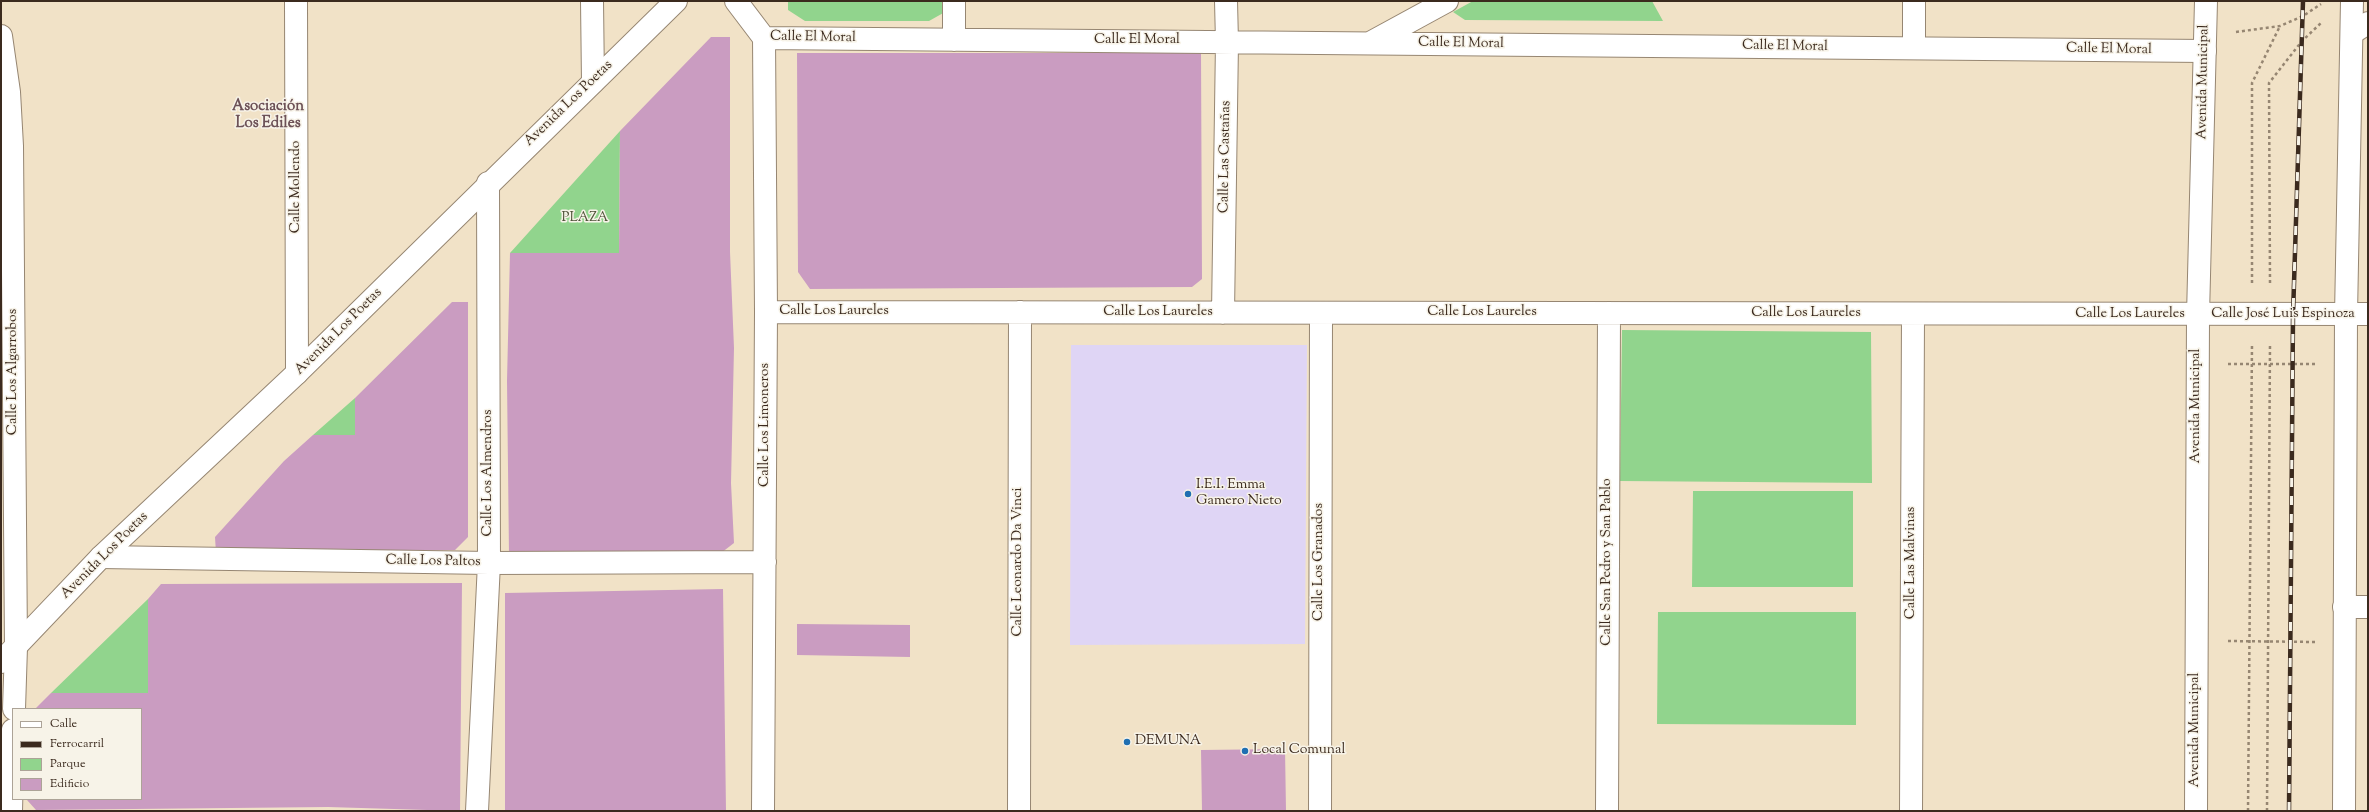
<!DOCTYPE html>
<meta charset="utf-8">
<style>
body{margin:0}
#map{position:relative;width:2369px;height:812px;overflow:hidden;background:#f1e2c7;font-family:"Sorts Mill Goudy",serif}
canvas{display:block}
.frame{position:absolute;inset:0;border:2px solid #3b2a1e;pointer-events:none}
.legend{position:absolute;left:12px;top:708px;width:130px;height:92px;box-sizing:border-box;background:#f7f3e8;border:1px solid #aca397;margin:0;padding:5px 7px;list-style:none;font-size:12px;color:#3b2a1e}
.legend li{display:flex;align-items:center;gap:8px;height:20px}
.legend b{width:20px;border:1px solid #aca397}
</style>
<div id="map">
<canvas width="2369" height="812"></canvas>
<div class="frame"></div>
<ul class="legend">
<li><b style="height:5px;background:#fff"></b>Calle</li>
<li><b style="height:5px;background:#3b2a1e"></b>Ferrocarril</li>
<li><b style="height:11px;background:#91d48d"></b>Parque</li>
<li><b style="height:11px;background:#ca9cc1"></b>Edificio</li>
</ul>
</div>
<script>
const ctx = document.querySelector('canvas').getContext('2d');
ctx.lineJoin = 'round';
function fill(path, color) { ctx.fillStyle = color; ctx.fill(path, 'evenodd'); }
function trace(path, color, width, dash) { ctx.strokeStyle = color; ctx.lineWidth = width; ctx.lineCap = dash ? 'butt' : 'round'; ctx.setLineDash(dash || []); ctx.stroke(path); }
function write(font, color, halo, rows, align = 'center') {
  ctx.font = font + ' "Sorts Mill Goudy",serif'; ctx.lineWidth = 3; ctx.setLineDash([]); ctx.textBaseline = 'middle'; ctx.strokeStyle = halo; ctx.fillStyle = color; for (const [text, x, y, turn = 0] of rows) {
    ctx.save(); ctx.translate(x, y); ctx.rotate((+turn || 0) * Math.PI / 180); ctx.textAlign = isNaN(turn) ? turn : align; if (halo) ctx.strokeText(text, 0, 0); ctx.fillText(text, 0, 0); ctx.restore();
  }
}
const built = new Path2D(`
 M1071,345H1307L1305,644L1070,645Z`);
const green = new Path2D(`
 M788,1H945V12L929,21H805L788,10Z
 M1473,1H1652L1663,21L1465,20L1453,12Z
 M620,131L619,253H510Z
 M1622,330L1871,332L1872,483L1620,481Z
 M355,398V435H313Z
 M1693,491H1853V587H1692Z
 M148,599V693H51Z
 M1658,612H1856V725L1657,724Z`);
const building = new Path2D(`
 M711,37H730V252L734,348L731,483L734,543L721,553L509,555L507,381L510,253H619L620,131Z
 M797,53H1201L1202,279L1192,287L810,289L798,272Z
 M452,302H468V537L455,550L216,553L215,537L284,461L313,435H355V398Z
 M462,583L460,811L328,807L36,810L27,800L141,799V709H35L51,693H148V599L161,584Z
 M723,589L726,811H505V593Z
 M797,624L910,625V657L797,655Z
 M1285,749L1286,811H1202L1201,750Z`);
const path = new Path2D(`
 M2236,32L2280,26L2303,16L2321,4
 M2252,283V83L2280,26
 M2270,283L2269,83L2302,41L2321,23
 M2228,364H2315
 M2228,641L2315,642
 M2248,811L2252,344
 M2267,811L2270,344`);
const street = new Path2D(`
 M296,1L297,373
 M592,1L593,82
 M736,1L764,38
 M1914,1V48
 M2352,33L2368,23
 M1,36L9,92L12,146L16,647L14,709
 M764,38L2205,51
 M954,40V1
 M1370,43L1447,1
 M766,312L2368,314
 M1223,313L1227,42L1226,1
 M101,557L489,563L765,562
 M2344,607H2368
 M11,811L13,730
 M477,811L489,563L488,183
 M763,811L766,312L764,38
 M1019,811L1020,312
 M1320,811L1321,313
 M1607,811L1609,313
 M1911,811L1913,314`);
const secondary = new Path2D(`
 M1,662L101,557L297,373L676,1
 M2196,811L2198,315L2206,1
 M2344,811L2346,315L2352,1`);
const rail = new Path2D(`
 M2289,811L2293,315L2303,1`);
const markers = [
 [1188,494,4,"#1f6fb2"],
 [1127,742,4,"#1f6fb2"],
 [1245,751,4,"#1f6fb2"]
];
const streetNames = [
 ["Calle El Moral",813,38,1],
 ["Calle El Moral",1137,41],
 ["Calle El Moral",1461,44,1],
 ["Calle El Moral",1785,47,1],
 ["Calle El Moral",2109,50,1],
 ["Avenida Municipal",2204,82,-89],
 ["Avenida Los Poetas",569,104,-44],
 ["Calle Las Castañas",1226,157,-89],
 ["Calle Mollendo",297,187,-90],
 ["Calle Los Laureles",834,312],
 ["Calle Los Laureles",1158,313],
 ["Calle Los Laureles",1482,313],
 ["Calle Los Laureles",1806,314],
 ["Calle Los Laureles",2130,315],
 ["Calle José Luis Espinoza",2283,315],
 ["Avenida Los Poetas",339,332,-45],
 ["Calle Los Algarrobos",14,372,-90],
 ["Avenida Municipal",2197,406,-90],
 ["Calle Los Limoneros",766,425,-90],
 ["Calle Los Almendros",489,473,-90],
 ["Avenida Los Poetas",105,556,-45],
 ["Calle Los Paltos",433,562,1],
 ["Calle Leonardo Da Vinci",1019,562,-90],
 ["Calle Los Granados",1320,562,-90],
 ["Calle San Pedro y San Pablo",1608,562,-90],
 ["Calle Las Malvinas",1912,563,-90],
 ["Avenida Municipal",2196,730,-90]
];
const parkNames = [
 ["PLAZA",585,219]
];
const poiNames = [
 ["I.E.I. Emma",1196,486],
 ["Gamero Nieto",1196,502],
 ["DEMUNA",1135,742],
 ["Local Comunal",1253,751]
];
const neighbourhoodNames = [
 ["Asociación",268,107],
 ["Los Ediles",268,124]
];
fill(built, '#dfd5f5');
fill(green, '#91d48d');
fill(building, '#ca9cc1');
trace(street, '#968672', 24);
trace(secondary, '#968672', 24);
trace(path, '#968672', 2.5, [3, 3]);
trace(street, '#fff', 22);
trace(secondary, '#fff', 22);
trace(rail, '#3b2a1e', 4.5);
trace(rail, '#f7f3e8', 3, [9]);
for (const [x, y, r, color] of markers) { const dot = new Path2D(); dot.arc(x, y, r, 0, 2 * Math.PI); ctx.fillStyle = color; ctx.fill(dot); trace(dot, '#f7f3e8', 1.5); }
write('14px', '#3b2a1e', '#f7f3e8', streetNames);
write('14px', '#50543a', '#f7f3e8', parkNames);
write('14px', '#3b2a1e', '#f7f3e8', poiNames, 'left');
write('bold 15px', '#6d5257', '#f7f3e8', neighbourhoodNames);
</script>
